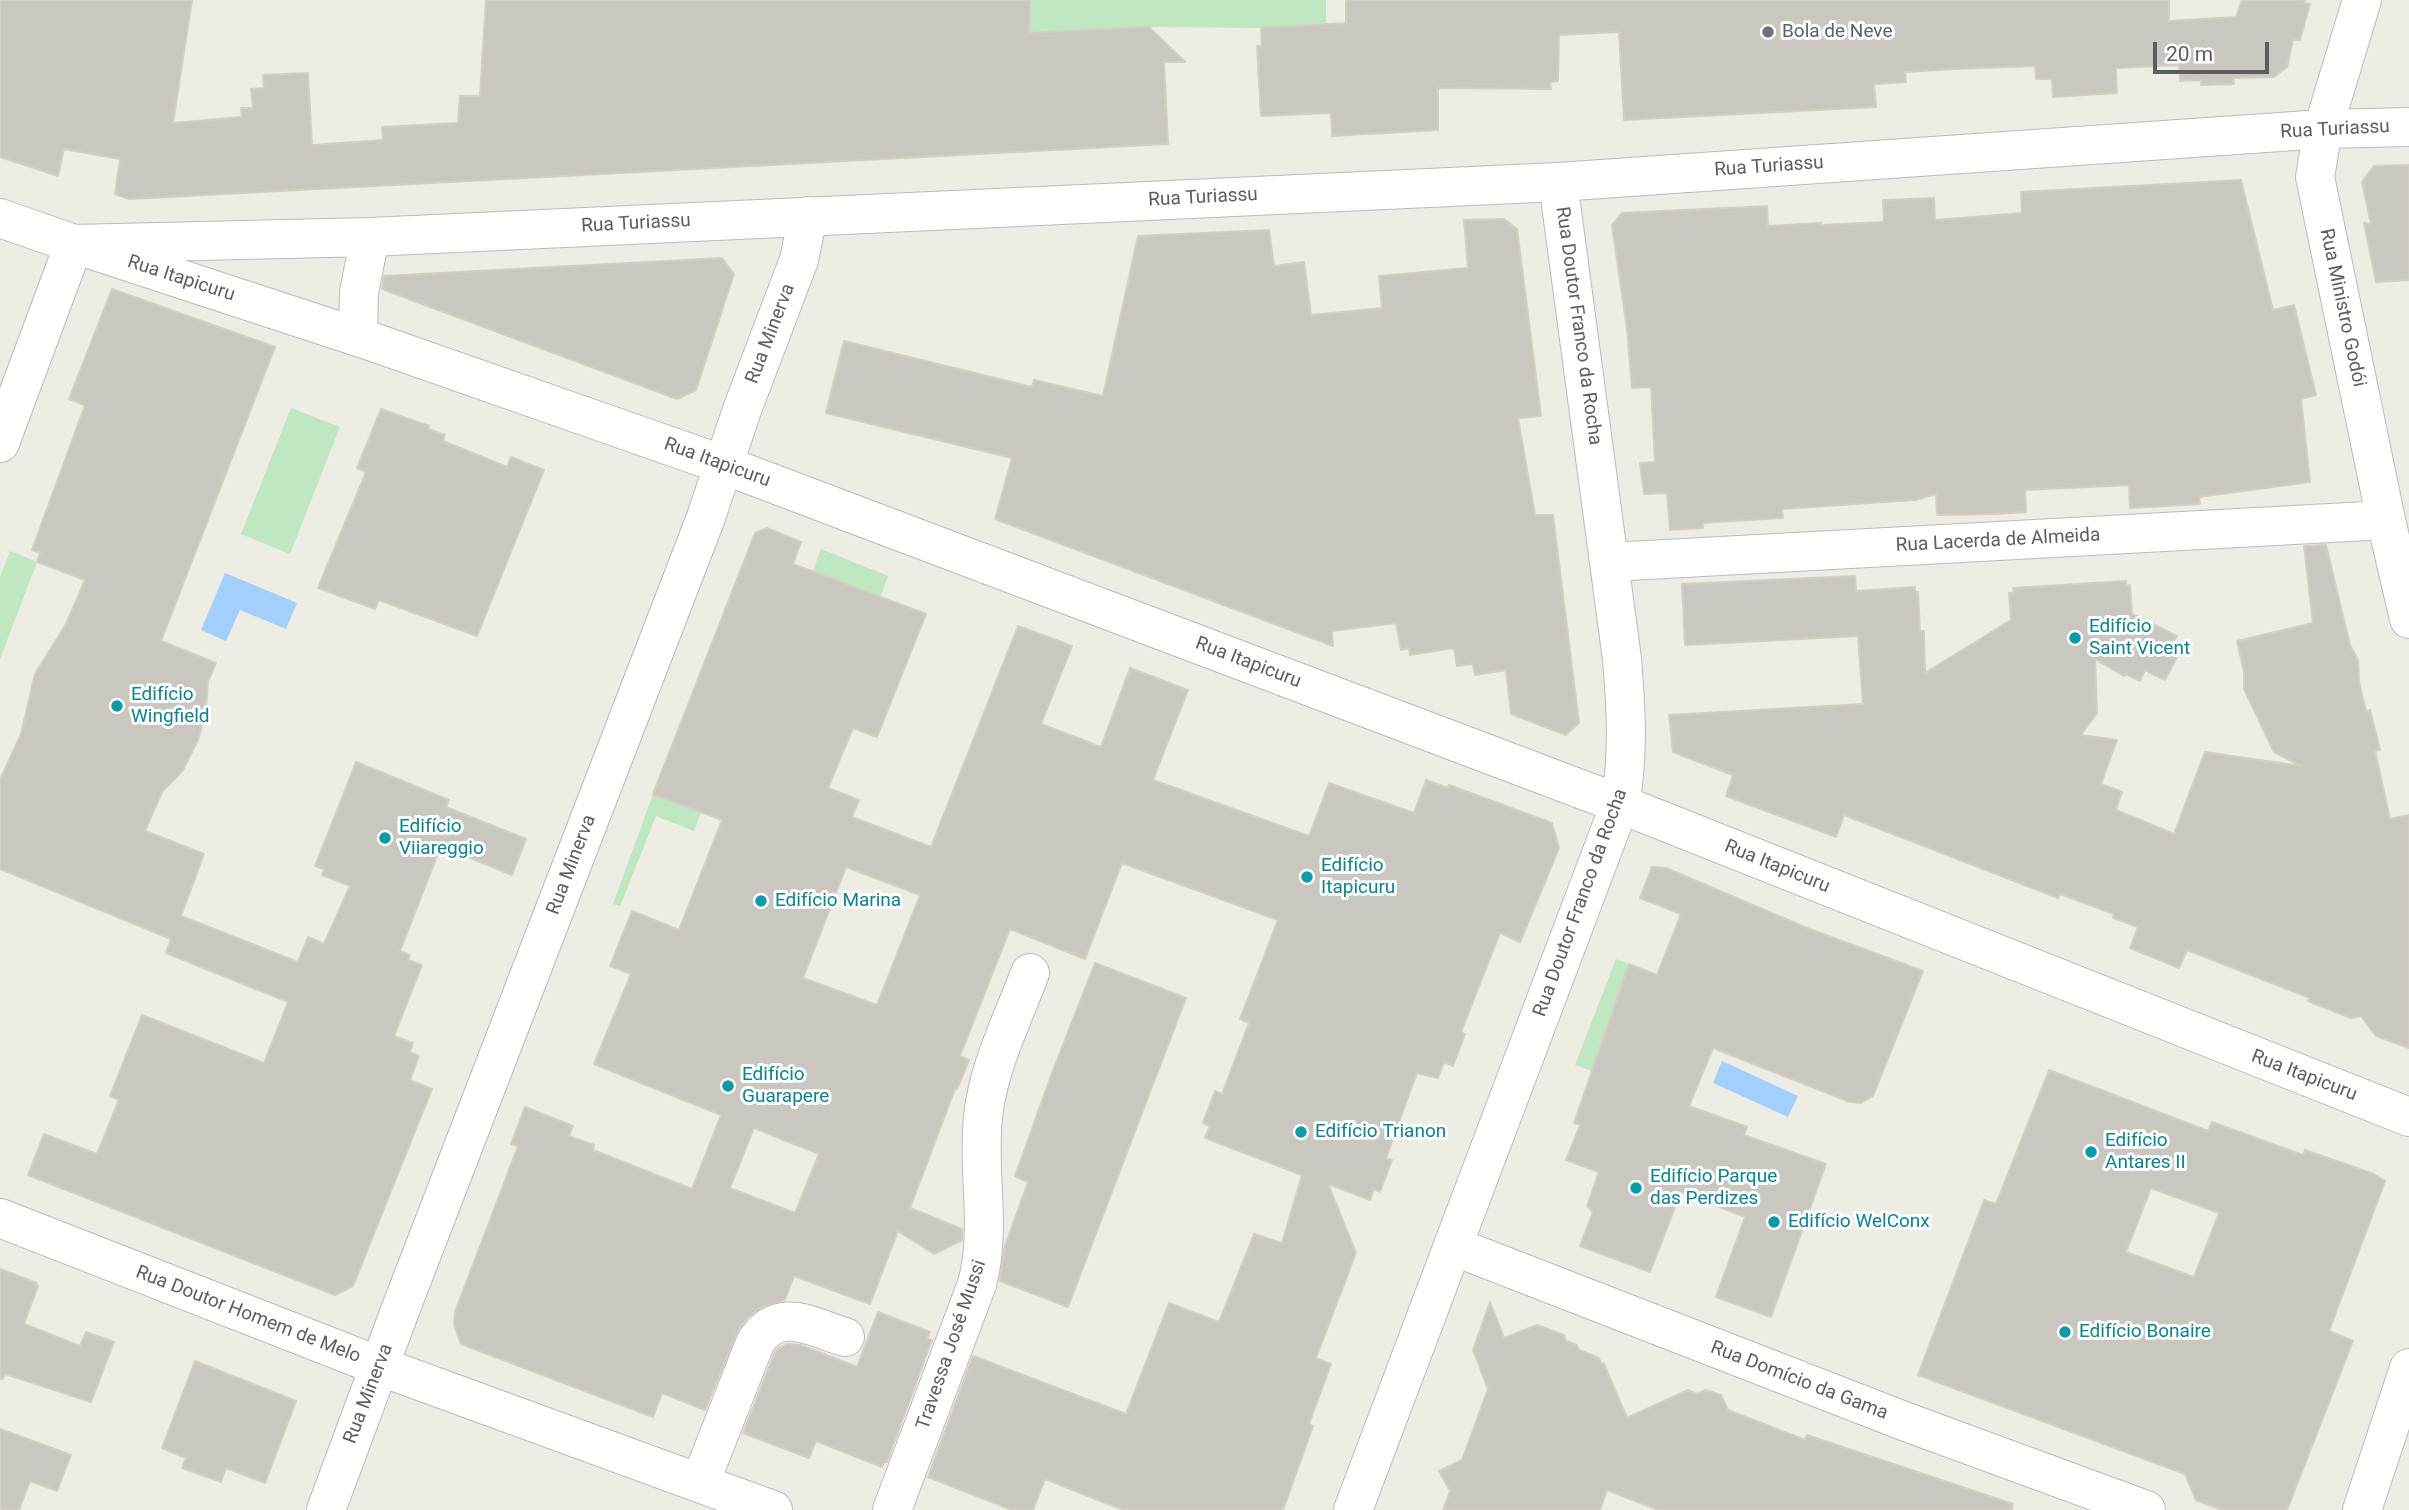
<!DOCTYPE html>
<meta charset="utf-8">
<style>
body{margin:0}
#map{position:relative;width:2409px;height:1510px;overflow:hidden;background:#eeede3;font-family:Roboto,sans-serif}
canvas{display:block}
.scale{position:absolute;left:2153px;top:42px;width:116px;height:32px;box-sizing:border-box;border:4px solid #5b5f64;border-top:0;padding-left:9px;font-size:21px;line-height:24px;white-space:nowrap;color:#5b5f64;-webkit-text-stroke:5px #fff;paint-order:stroke}
</style>
<div id="map">
<canvas width="2409" height="1510"></canvas>
<div class="scale">20 m</div>
</div>
<script>
const ctx = document.querySelector('canvas').getContext('2d');
ctx.lineJoin = 'round';
function fill(path, color) { ctx.fillStyle = color; ctx.fill(path, 'evenodd'); }
function trace(path, color, width, dash) { ctx.strokeStyle = color; ctx.lineWidth = width; ctx.lineCap = dash ? 'butt' : 'round'; ctx.setLineDash(dash || []); ctx.stroke(path); }
function write(font, color, halo, rows, align = 'center') {
  ctx.font = font + ' Roboto,sans-serif'; ctx.lineWidth = 6; ctx.setLineDash([]); ctx.textBaseline = 'middle'; ctx.strokeStyle = halo; ctx.fillStyle = color; for (const [text, x, y, turn = 0] of rows) {
    ctx.save(); ctx.translate(x, y); ctx.rotate((+turn || 0) * Math.PI / 180); ctx.textAlign = isNaN(turn) ? turn : align; if (halo) ctx.strokeText(text, 0, 0); ctx.fillText(text, 0, 0); ctx.restore();
  }
}
const green = new Path2D(`
 M1030,0H1326V25L1261,28L1149,27L1030,33Z
 M291,408L340,427L290,554L241,534Z
 M821,549L888,576L878,604L810,579Z
 M10,551L37,562L0,659V577Z
 M653,794L701,813L694,831L656,816L620,906L613,904Z
 M1616,959L1629,964L1592,1071L1575,1065Z`);
const water = new Path2D(`
 M225,573L297,603L286,629L240,610L226,641L201,630Z
 M1722,1061L1798,1096L1788,1117L1713,1083Z`);
const building = new Path2D(`
 M0,0H192L173,123L242,117L241,108H253L251,89L264,88L263,75L308,73L312,145L383,140L382,127L458,123L460,96H480L486,0H1030L1029,33L1149,27L1185,62H1164L1168,144L129,199L115,194L120,159L64,149L58,176L0,157Z
 M1346,0H2169V21L2236,17L2242,0H2305L2304,3L2310,4L2300,40H2293L2287,67L2274,77L2233,78L2234,84L2201,85V80L2180,81L2179,65L2116,68L2117,93L2053,97L2052,79H2036L2035,66L1954,69L1905,72L1906,82L1874,84L1876,107L1624,120L1619,32L1559,35L1558,81L1550,82L1551,89L1438,88V130L1332,136L1331,113L1261,116L1257,46H1262L1261,28L1346,23Z
 M2409,165V280L2376,282L2364,223L2371,224L2362,182L2374,166Z
 M2241,180L2273,310L2294,305L2316,395L2301,399L2310,482L2199,497L2200,504L2130,508L2129,485L2025,490L2026,512L1996,514L1937,515L1936,494L1915,500L1782,509L1783,518L1703,523V528L1670,530L1667,493L1644,494L1640,463L1655,462L1651,387L1632,388L1627,329L1612,225L1622,213L1767,206L1768,226L1821,223V225L1884,222L1883,200L1934,198L1935,220L2022,213L2021,192Z
 M1504,219L1517,229L1541,416L1518,418L1535,515H1553L1579,723L1566,735L1511,714L1506,670L1475,675L1473,664L1457,666L1454,648L1410,655L1409,648L1401,650L1396,623L1332,631L1333,646L995,519L1012,458L826,413L844,341L1032,387L1034,380L1103,396L1138,236L1269,230L1274,266L1304,262L1311,315L1382,308L1379,276L1468,268L1464,220Z
 M722,258L734,274L696,390L677,399L382,289L384,276Z
 M112,289L275,347L161,641L216,663L208,681L206,710L198,740L183,770L162,792L145,831L204,854L181,916L298,962L308,937L324,944L350,886L322,875L324,869L315,866L356,762L449,800L446,807L526,839L512,875L441,846L400,951L410,955L408,960L422,965L394,1036L413,1043L410,1052L419,1056L410,1080L432,1089L353,1286L335,1295L28,1175L44,1134L97,1154L119,1100L110,1096L142,1015L264,1063L288,1002L166,953L171,939L0,869V780L21,734L35,674L66,624L85,580L37,562L40,553L32,550L85,405L69,399Z
 M381,409L429,426L428,429L445,435L443,441L507,467L511,457L544,470L477,636L379,600L375,609L318,588L366,472L357,468Z
 M767,528L801,542L793,564L926,614L877,737L853,728L828,788L859,800L852,817L931,847L1018,626L1072,646L1041,724L1101,747L1130,668L1188,690L1153,780L1309,836L1329,783L1414,813L1426,780L1448,788L1449,785L1552,823L1559,848L1520,942L1500,933L1461,1032L1465,1034L1453,1066L1444,1062L1438,1078L1417,1073L1386,1158L1392,1160L1380,1192L1374,1189L1370,1200L1328,1184L1356,1253L1316,1358L1331,1364L1309,1424L1313,1426L1283,1510H1123L1045,1479L1033,1510H1012L928,1477L973,1356L1126,1414L1169,1303L1219,1322L1254,1234L1282,1243L1302,1175L1205,1138L1210,1126L1203,1123L1215,1091L1222,1094L1249,1023L1240,1019L1278,920L1122,863L1085,959L1010,929L960,1056L969,1060L957,1089H955L910,1208L962,1229V1240L934,1254L898,1231L870,1304L794,1276L785,1300L762,1307L748,1317L738,1330L705,1410L662,1393L653,1417L461,1344L454,1325L455,1312L518,1146L511,1144L525,1107L573,1126L569,1136L594,1145L593,1150L692,1189L721,1115L594,1064L631,974L610,966L632,911L679,930L722,820L653,794L755,533ZM846,867L920,895L877,1005L803,978ZM754,1128L819,1154L795,1213L730,1188Z
 M2326,545L2350,645L2358,660L2359,682L2366,711L2370,710L2380,750L2375,751L2390,819L2409,815V1048L2376,1036L2361,1016L2351,1018L2308,1001L2310,998L2187,950L2179,968L2130,948L2138,927L2113,918L2114,914L2060,894L2058,898L1844,815L1836,837L1726,796L1733,775L1673,752L1669,715L1863,704L1858,636L1685,645L1682,584L1855,576L1856,591L1915,587V592H1918L1920,631H1924L1925,673L2011,620L2009,593H2014L2013,588L2126,581V586L2130,585L2132,614L2177,636L2171,645L2177,657L2165,680L2145,670L2140,681L2126,674L2124,676L2095,659L2097,713L2081,735L2117,740L2101,784L2122,792L2116,810L2174,834L2205,752L2301,766L2274,752L2244,689V672L2237,641L2313,623L2304,546Z
 M1652,867L1666,868L1807,928L1923,971L1873,1096L1861,1103L1850,1102L1713,1048L1689,1106L1747,1127L1744,1135L1826,1164L1771,1317L1716,1297L1745,1217L1681,1192L1650,1272L1580,1246L1593,1212L1587,1206L1599,1172L1566,1160L1580,1125L1574,1123L1629,964L1657,975L1681,914L1640,898Z
 M1095,963L1186,998L1068,1307L1000,1281L1005,1246L1028,1182L1015,1176L1052,1073Z
 M2049,1070L2208,1131L2212,1122L2303,1155L2305,1150L2374,1174L2385,1181L2329,1331L2353,1341L2287,1510H2222L2196,1500L2185,1474L1918,1375L1984,1200L1996,1204ZM2151,1188L2219,1213L2194,1277L2126,1252Z
 M0,1269L37,1283L36,1286H38L24,1324L80,1346L86,1332L114,1342L91,1402L5,1374L3,1379H0Z
 M1490,1302L1504,1338L1537,1325L1564,1335L1566,1341L1577,1345L1579,1350L1599,1358L1601,1363L1604,1364L1627,1418L1688,1390L1697,1394L1706,1390L1721,1395L1728,1410L1805,1440L1807,1435L2013,1504L2012,1510H1658L1607,1490L1600,1510H1443L1450,1491L1439,1471L1462,1460L1488,1389L1473,1350Z
 M878,1312L930,1332L927,1339L932,1340L887,1462L885,1461L882,1467L816,1441L809,1458L743,1433L774,1354L779,1348L788,1344L801,1345L857,1367Z
 M195,1361L296,1401L265,1483L226,1468L221,1482L182,1468L186,1458L162,1448Z
 M0,1429L71,1455L57,1491L30,1481L19,1510H0Z`);
const minor = new Path2D(`
 M2362,0L2323,129L2315,177L2386,520L2409,619
 M0,443L74,244
 M1610,562L2386,520
 M0,1218L379,1366L773,1510
 M1453,1246L1909,1423L2146,1510
 M700,1483L755,1343C779,1305 811,1327 845,1337
 M326,1510L401,1308L705,520L743,407L799,260L808,216
 M892,1510L977,1284C992,1229 977,1173 983,1117C988,1067 1013,1019 1030,973
 M1353,1510L1620,804C1629,755 1626,708 1622,659L1558,182
 M2362,1510L2409,1368`);
const tertiary = new Path2D(`
 M0,218L74,244L370,237L1558,182L2323,129L2409,127
 M74,244L373,342L724,465L1620,804L2409,1117
 M358,337L359,292L370,237`);
const markers = [
 [1768,32,7,"#6b7280"],
 [2075,638,7,"#0f9aa8"],
 [117,706,7,"#0f9aa8"],
 [385,838,7,"#0f9aa8"],
 [1307,877,7,"#0f9aa8"],
 [761,901,7,"#0f9aa8"],
 [728,1086,7,"#0f9aa8"],
 [1301,1132,7,"#0f9aa8"],
 [2091,1152,7,"#0f9aa8"],
 [1636,1188,7,"#0f9aa8"],
 [1774,1222,7,"#0f9aa8"],
 [2065,1332,7,"#0f9aa8"]
];
const worshipNames = [
 ["Bola de Neve",1782,32]
];
const streetNames = [
 ["Rua Turiassu",2335,130,-3],
 ["Rua Turiassu",1769,167,-4],
 ["Rua Turiassu",1203,198,-3],
 ["Rua Turiassu",636,224,-3],
 ["Rua Itapicuru",181,279,18],
 ["Rua Ministro Godói",2342,308,78],
 ["Rua Doutor Franco da Rocha",1578,326,82],
 ["Rua Minerva",771,334,-69],
 ["Rua Itapicuru",717,463,20],
 ["Rua Lacerda de Almeida",1998,541,-3],
 ["Rua Itapicuru",1248,663,21],
 ["Rua Minerva",572,865,-69],
 ["Rua Itapicuru",1777,867,22],
 ["Rua Doutor Franco da Rocha",1581,903,-70],
 ["Rua Itapicuru",2304,1076,21],
 ["Rua Doutor Homem de Melo",248,1315,21],
 ["Travessa José Mussi",952,1345,-71],
 ["Rua Domício da Gama",1799,1381,21],
 ["Rua Minerva",369,1394,-69]
];
const cultureNames = [
 ["Edifício",2089,627],
 ["Saint Vicent",2089,649],
 ["Edifício",131,695],
 ["Wingfield",131,717],
 ["Edifício",399,827],
 ["Viiareggio",399,849],
 ["Edifício",1321,866],
 ["Itapicuru",1321,888],
 ["Edifício Marina",775,901],
 ["Edifício",742,1075],
 ["Guarapere",742,1097],
 ["Edifício Trianon",1315,1132],
 ["Edifício",2105,1141],
 ["Antares II",2105,1163],
 ["Edifício Parque",1650,1177],
 ["das Perdizes",1650,1199],
 ["Edifício WelConx",1788,1222],
 ["Edifício Bonaire",2079,1332]
];
fill(green, '#bfe7c2');
fill(water, '#a3cfff');
fill(building, '#c9c7c0');
trace(building, '#d3cfc1', 2);
trace(minor, '#b8bbc0', 40);
trace(tertiary, '#b8bbc0', 40);
trace(minor, '#fff', 38);
trace(tertiary, '#fff', 38);
for (const [x, y, r, color] of markers) { const dot = new Path2D(); dot.arc(x, y, r, 0, 2 * Math.PI); ctx.fillStyle = color; ctx.fill(dot); trace(dot, '#fff', 2.5); }
write('19px', '#5b616d', '#fff', worshipNames, 'left');
write('19px', '#5b5f64', '#fff', streetNames);
write('19px', '#0d838f', '#fff', cultureNames, 'left');
</script>
